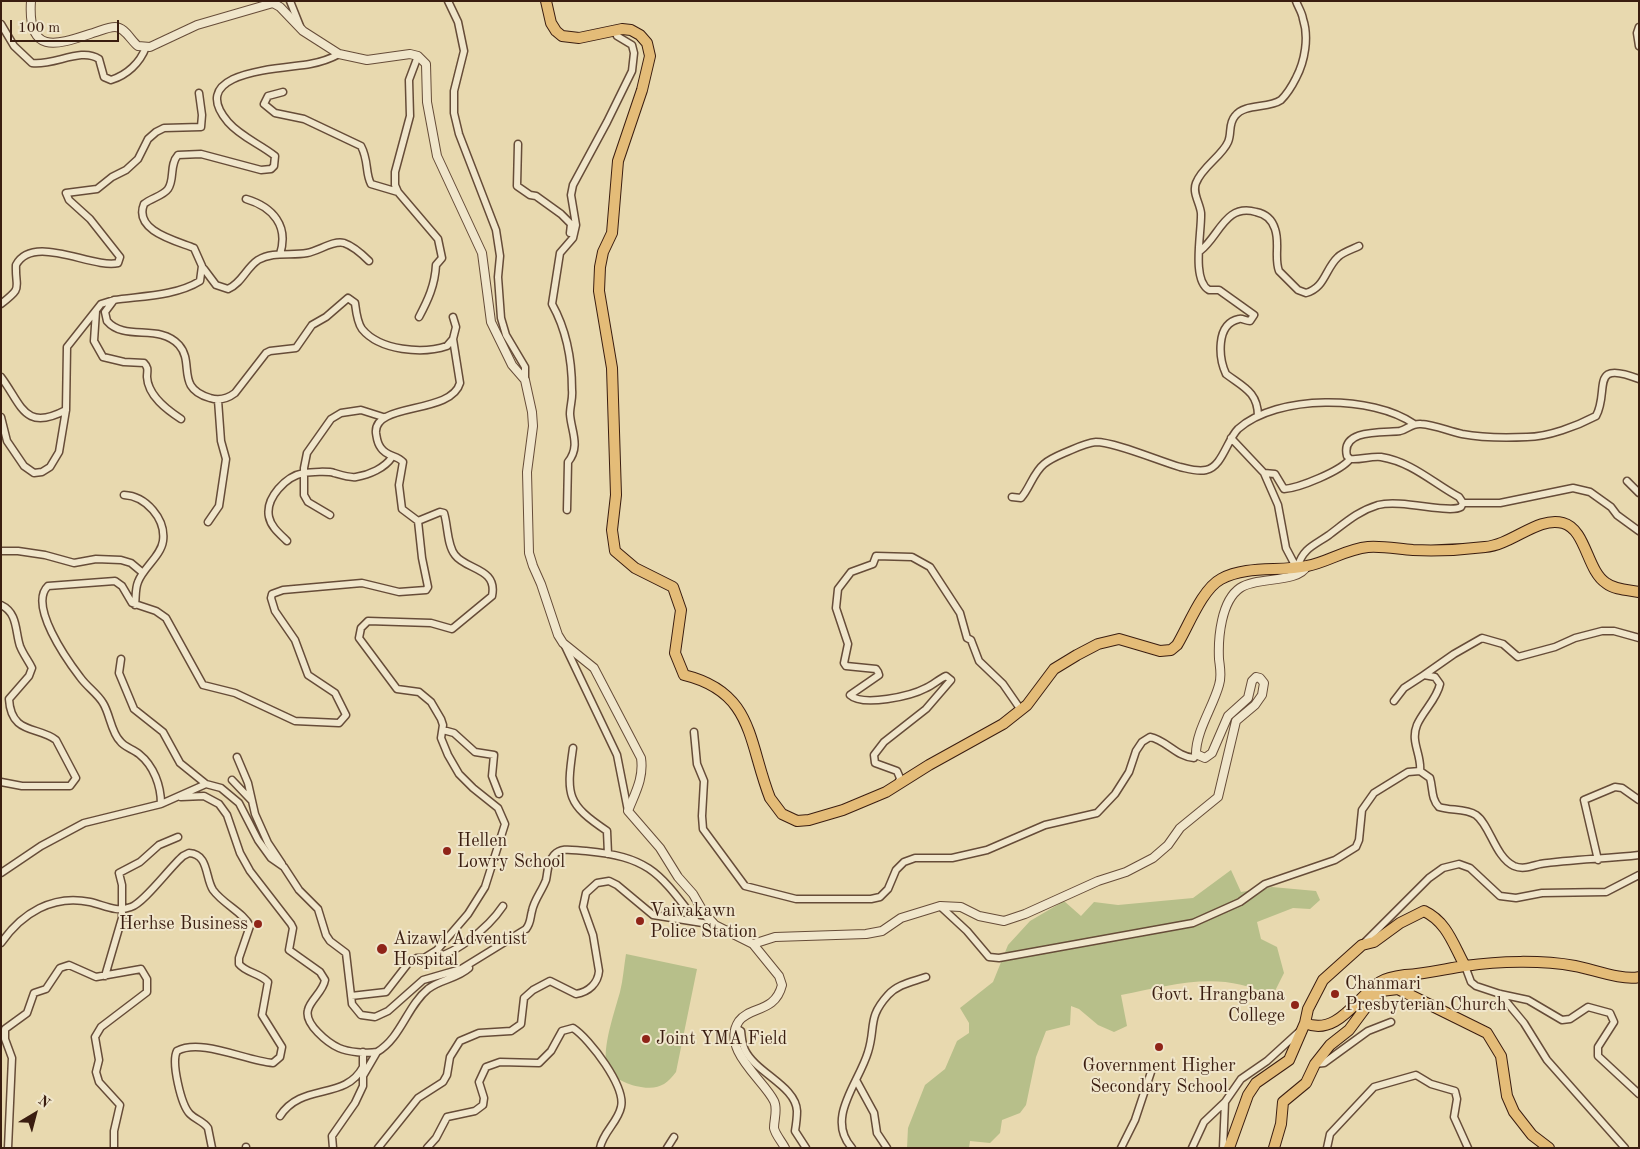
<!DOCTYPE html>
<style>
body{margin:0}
#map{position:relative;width:1640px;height:1149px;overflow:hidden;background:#e8d9af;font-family:"Old Standard TT",serif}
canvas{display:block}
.frame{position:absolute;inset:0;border:2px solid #3a1d10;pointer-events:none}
.north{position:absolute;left:10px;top:1089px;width:50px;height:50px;-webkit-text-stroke:4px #f0e6cb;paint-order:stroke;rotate:37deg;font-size:14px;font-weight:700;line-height:20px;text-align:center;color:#3a1d10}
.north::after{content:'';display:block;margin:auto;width:18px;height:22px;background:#3a1d10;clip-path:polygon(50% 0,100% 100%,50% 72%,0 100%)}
.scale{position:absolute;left:10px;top:20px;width:109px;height:22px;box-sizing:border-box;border:2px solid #3a1d10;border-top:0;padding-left:6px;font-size:15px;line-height:18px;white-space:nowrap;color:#3a1d10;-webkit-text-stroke:4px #f0e6cb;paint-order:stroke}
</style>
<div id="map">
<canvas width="1640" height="1149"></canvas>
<div class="frame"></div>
<div class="north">N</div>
<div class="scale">100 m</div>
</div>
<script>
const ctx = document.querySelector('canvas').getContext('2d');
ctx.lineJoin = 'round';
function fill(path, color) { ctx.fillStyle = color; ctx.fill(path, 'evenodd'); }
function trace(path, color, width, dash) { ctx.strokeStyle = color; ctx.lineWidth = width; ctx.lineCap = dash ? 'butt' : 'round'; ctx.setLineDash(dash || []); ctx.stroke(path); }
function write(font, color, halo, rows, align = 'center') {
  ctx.font = font + ' "Old Standard TT",serif'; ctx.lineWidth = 4; ctx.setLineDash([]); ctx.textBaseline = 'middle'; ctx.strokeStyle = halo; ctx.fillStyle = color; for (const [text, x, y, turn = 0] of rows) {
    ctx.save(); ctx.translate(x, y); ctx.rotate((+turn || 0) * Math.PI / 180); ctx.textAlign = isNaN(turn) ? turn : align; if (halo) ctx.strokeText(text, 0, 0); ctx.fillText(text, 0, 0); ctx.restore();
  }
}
const green = new Path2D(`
 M1231,870L1241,892L1272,887L1316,891L1320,900L1310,909L1293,908L1257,922L1261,939L1277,947L1284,973L1272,997C1222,969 1174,985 1121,995L1127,1026L1114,1032L1098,1025L1079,1009L1071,1006L1070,1025L1046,1031L1036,1057L1026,1105L1020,1113L1002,1120L1000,1133L990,1143L970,1141L969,1148H907L908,1128L925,1085L945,1069L957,1041L969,1033V1023L960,1008L993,982L1008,945L1030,921L1064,901L1081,916L1094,902L1118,905L1193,898Z
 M626,954L697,969L676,1072C666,1085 658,1090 641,1087C627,1085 608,1077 606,1061C604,1042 615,1010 620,992C623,980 624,966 626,954Z`);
const minor = new Path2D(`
 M290,1L300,26
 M448,1L458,22L464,51L454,91V113L459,134L496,230L500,256L498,277L501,318L506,335L525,367V380
 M1,24L14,46L32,63C54,66 81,47 99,59L104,77L111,80C127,75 140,63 146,47
 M1639,27L1637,33L1639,46
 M339,54C330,59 321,62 310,64C284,69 184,70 228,122C241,137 260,144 275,156L274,166L271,169L261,170L201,154L178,155C169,165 175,179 168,189C163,196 151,198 144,204C133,231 177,241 194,248L202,266L200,281C176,296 141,296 114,300L105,312L107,321C125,342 159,323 179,345C195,363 175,388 210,398C219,401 227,399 235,393L266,353L270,351L296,348L312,325L326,317L348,298L355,303C356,311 357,322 362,329C380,351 423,354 447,346L453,339
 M418,56L409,80L410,116L395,172V185L398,192L438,239L442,258L436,265C435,285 428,300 419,317
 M283,92L268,96L264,104L275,113L304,119L361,146C369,161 365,173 371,184L398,192
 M518,144L517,186L530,195L536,196L561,214L571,224L570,233
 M246,199C273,207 289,226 280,254
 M1200,251C1219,237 1225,203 1256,212C1266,214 1272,219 1275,229C1280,243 1274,258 1279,271L1298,290L1306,293C1325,288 1325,269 1338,257C1343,252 1353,249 1359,246
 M204,269L216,285L228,289C242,283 246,268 258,260C273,251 291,256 307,253C319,251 333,240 344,243C353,246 363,255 369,261
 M1,304C24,286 15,290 16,265C33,233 92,269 118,263L120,257L90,219L69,200L66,193L97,189L112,177L126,170L138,159L148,139L156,132L164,128L201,127L202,115L199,93
 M96,311L94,341L103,357L124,362L144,363C149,368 147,371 147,377C148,396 167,410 181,419
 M1,377C22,405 24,432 66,410
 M1258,416C1258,392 1243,387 1226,374C1219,359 1215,324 1239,319C1242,318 1246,321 1250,321L1254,315L1219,290H1209C1191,280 1202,231 1201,213C1200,203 1192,193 1196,183C1202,167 1222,156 1228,142C1232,133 1228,124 1235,116C1245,103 1268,109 1281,100C1287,94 1292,86 1296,78C1305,61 1309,37 1303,19C1302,12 1298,7 1296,1
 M1,417L7,441L24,466L34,473L42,472L50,467L59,452L66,410L67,347L101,304L114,300
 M1231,438L1264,473L1275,474L1284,489C1299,488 1341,471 1350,459
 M1264,473L1278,505L1286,548L1296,567
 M1627,481L1639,493
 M124,495C146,496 166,519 163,541C161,556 143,568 138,582C135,589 136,598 135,605
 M1012,497L1021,498C1030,488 1033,473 1044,464C1050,459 1057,456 1064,453C1074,449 1085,443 1096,442C1115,442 1159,461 1180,467C1189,469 1197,472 1206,470C1222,467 1227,440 1238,429C1277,394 1373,395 1414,424
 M1463,503H1500L1573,488L1590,492L1611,507L1617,515L1639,531
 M567,510L568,462C581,446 571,431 570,414C570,406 573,398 572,390C572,361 567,331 552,304L560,253L573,238L576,225L571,195L573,185L607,122L632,71L634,53L632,45L617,36L614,30
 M330,515L308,502L304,495V468L307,453L331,419L341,413L361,410L383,417
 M208,522L219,506L226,459L221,441L218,400
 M287,541C280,534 271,527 269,517C265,498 286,476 304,473C310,472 329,471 334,473C341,475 350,478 356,477C369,475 385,468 392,457
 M1,551H18L45,555L74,563L96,559L121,560L131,563L143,573
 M1298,566C1303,548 1315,545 1329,535C1345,523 1358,511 1378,505C1402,499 1449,514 1461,507L1463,503L1459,497C1433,483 1412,462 1381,457C1370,456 1361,460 1350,459L1347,456C1340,428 1386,433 1400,431C1408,429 1412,423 1421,424C1435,425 1448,431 1462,434C1483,438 1505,438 1527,437C1548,437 1577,426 1596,416C1610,391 1588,359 1639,379
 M1,605C18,613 15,631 20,646C23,654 28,660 32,668L29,676L9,699C11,735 38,726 56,740L76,778L70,786H22L1,782
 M565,646L617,755L628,811
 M121,659L119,673L134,709L163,732L180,763L206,784
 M1394,701L1404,688L1424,675
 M443,730L454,733L475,752L494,755L492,776L499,794
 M694,732L697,764L704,781L702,816L703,829L745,886L796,899H871L880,897L888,889L896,870L904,862L915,858H952L987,850L1045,825L1097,813L1115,794L1129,772L1136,751L1142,742L1150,737C1166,740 1177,757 1194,758L1196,754
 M573,748C566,796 567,804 607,831L608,854
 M237,757L248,783L255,814L268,843L282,864
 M1420,771C1422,755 1410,742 1417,725C1423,711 1437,699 1440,684L1435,677L1424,675L1454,654L1482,638L1503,644L1518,657L1555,647L1575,638L1602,631H1614L1639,638
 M232,780L251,800
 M898,784L900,778L897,771L875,763L874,755L884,742L926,709L951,680L946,676C939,679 933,685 926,688C911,696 863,707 850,695L879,675L878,672L876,669L846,666L844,663L848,644L836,608L838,589L851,572L873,564L876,556L912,557L930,567L960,613L967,638L971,640L979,661L1003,684L1021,710
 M181,797L204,796L219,804L227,815L240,853L250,871L291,924L293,928L289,950L320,972L325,980C323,992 310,1000 308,1010C304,1024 328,1043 339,1048C348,1052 367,1054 377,1052C401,1038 407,1006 428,989C441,979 457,979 469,968
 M161,804L206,784L221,788L239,803L258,840L271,858L284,867L299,890L318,909L326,935L330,941L346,953L352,1004L361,1015L375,1017L388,1011L423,980L461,969L526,929C531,923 530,918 532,911C534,900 542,891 546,880C548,871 547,863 554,855C562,846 575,851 586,851C650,857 659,873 696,921
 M1598,860L1584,800L1615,787L1622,788L1639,800
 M1,873L41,846L84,823L161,804C161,786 154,766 139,754C133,749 124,747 120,741C111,732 110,714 103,703C97,693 87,687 80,677C67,660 28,605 48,586L115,581L122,586L132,603L156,611L166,618L203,685L235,693L295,721L339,723L346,715L335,693L308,675L295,640L275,611L271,598L272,594L283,590L362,583L399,592L426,590L428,587L422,558L418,521
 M940,906L967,931L989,957L999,958L1193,923L1240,902L1265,884L1335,860L1356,847L1359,840L1362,810L1374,793L1408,772L1420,771L1430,778C1433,788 1431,799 1439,807C1451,811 1465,808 1476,815C1490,825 1495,857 1514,866C1523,870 1532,866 1540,864C1573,859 1606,859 1639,855
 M1,943C22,913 53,894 90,902C104,905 116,913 131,907C144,903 170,867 183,856L189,853C209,854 205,878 213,890C223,904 244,913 250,926L239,958V964C246,973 260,973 268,982L262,1015L282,1047L280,1057L273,1063C246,1061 201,1038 177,1051C171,1062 181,1105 190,1114C196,1120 203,1121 208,1128L212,1148
 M1363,944L1429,878L1443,868L1459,864L1470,868L1500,896L1516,898L1542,893L1606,892L1639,875
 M426,958C452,959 489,927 503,906
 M1465,966L1471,982L1476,986L1500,994L1528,1000L1562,1020L1570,1019L1588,1007L1610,1013L1614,1022L1598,1047V1056L1639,1094
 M105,976L122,918V885L119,873L140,862L159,845L178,837
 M1500,994L1524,1023L1547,1060L1625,1148
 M351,996L386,992L410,961L417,958H424L437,950L468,914L485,887L505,824L498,808L473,788L459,774L448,755L441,738L443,725L441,719L431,702L419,692L397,689L359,638L361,628L368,621L431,623L452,629L492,596C498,568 466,570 455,555C447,545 448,526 444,513L440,512L418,521L402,509L399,485L403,462C397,455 387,457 381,448C377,443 377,439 376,433C373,402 451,415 460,383L453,339L456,327L453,317
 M736,1028L741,1031C742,1038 742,1044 745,1050C756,1073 796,1086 797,1111C797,1118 796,1125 795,1131L806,1148
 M1315,1064L1324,1063L1368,1031L1391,1022
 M856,1080L874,1113L877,1133L887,1148
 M280,1116C302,1082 345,1101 363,1067V1052
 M8,1148L12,1058L5,1039V1029L27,1013L34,993L46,989L60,968L69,965L96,977L141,969L147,979V992L101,1027L95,1037L99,1060L96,1072L99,1082L120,1105L114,1131V1148
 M246,1148V1147
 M333,1148L332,1136L355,1103L363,1086V1076L377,1052
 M378,1148L418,1098L443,1082L447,1075L450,1057L460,1041L479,1033L511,1031L521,1024L524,998L533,990L550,981L576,994C589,992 598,983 599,971L593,935L583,907L586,893L597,883L609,881L617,885L653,915L715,925
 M427,1148L436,1138L447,1117L475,1111L483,1105L484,1098L479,1082L486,1067L500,1062L539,1063L551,1051L562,1031L573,1028C590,1039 626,1087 621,1107C618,1122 603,1132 600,1148
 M667,1148L674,1137
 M852,1148C825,1118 859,1083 868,1052C876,1027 867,1018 888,995C898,984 912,982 926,977
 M1121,1148L1135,1120L1152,1069
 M1192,1148L1204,1122L1225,1102L1241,1079L1267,1061L1301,1030
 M1223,1148L1225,1102
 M1327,1148L1330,1134L1374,1087L1416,1075L1431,1084L1455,1091L1457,1099L1454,1117L1468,1148`);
const tertiary = new Path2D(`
 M31,1C27,58 59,44 96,32C102,30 109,27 115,27C125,27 131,41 138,46L150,47L197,25L273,3L280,7L303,31L339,54L367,60L410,54L418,56L426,64L427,102L437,156L482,253L491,322L512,365L525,380L532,412L533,426L527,472L529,553L533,566L541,584L558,635L563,643L594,668L641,758C644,778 635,793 628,811L660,848L678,877L693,894L704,913L715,925L753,944
 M785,1148C782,1142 775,1134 774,1128C774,1119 778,1109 774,1101C764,1080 720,1049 739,1021C750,1006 775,1013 782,985L779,976L753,944L775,937L866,934L882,931L901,918L940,906L961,907L979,916L1004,921L1025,914L1098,881L1126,872L1153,858L1168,845L1180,828L1218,797L1236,721L1255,705L1262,695L1264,683L1260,678L1256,677L1252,681L1248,698L1228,716L1212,753L1205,758L1196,754C1196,731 1213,707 1219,685C1222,676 1220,668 1219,659C1218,638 1221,601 1240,588C1257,576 1297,584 1307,566`);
const primary = new Path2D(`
 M1305,1023L1308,1009L1323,980L1362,945L1374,942L1400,923L1424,911C1447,922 1453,944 1465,966
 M1229,1148L1248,1095L1256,1083L1289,1060L1305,1023C1337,1037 1357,997 1380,982C1386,978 1397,976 1405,975C1426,974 1445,969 1465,966C1499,961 1542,960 1575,966C1592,969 1623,981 1639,977
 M1274,1148L1281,1124L1283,1102L1306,1083L1315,1064L1330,1045L1349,1030L1372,999L1381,991L1398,989L1487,1033L1501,1056L1507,1096L1514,1112L1532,1135L1549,1148`);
const trunk = new Path2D(`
 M546,1L551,23L556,31L562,36L579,38L622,29L631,30L640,35L647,43L650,56L642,90L618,161L612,233L603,252L600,267L599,291L612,368L616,495L612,530L615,551L635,568L673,587L681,610L675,653L684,675C754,692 748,742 770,798L782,814L797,821L809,820L843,810L886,792L929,765L1003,724L1027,705L1054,669L1077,655L1098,644L1119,639L1160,651L1171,650L1177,645C1188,627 1202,589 1221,579C1247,565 1279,572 1307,566C1328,562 1346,549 1368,547C1384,546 1398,549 1413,550C1437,551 1461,550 1485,547C1512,545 1538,516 1563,523C1586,529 1587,571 1606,583C1615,590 1628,590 1639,592`);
const markers = [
 [447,851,5,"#8f2418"],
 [640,921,5,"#8f2418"],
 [258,924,5,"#8f2418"],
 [382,949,6,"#8f2418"],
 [1335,994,5,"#8f2418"],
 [1295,1005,5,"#8f2418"],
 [646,1039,5,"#8f2418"],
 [1159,1047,5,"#8f2418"]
];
const poiNames = [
 ["Hellen",457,841],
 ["Lowry School",457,862],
 ["Vaivakawn",650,911],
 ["Police Station",650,932],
 ["Herhse Business",248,924,"right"],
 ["Aizawl Adventist",393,939],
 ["Hospital",393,960],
 ["Chanmari",1345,984],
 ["Presbyterian Church",1345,1005],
 ["Govt. Hrangbana",1285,995,"right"],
 ["College",1285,1016,"right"],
 ["Joint YMA Field",656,1039],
 ["Government Higher",1159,1066,"center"],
 ["Secondary School",1159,1087,"center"]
];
fill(green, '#b7bf8a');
trace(minor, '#664c38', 9);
trace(tertiary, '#664c38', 10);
trace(primary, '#3a1d10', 12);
trace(trunk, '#3a1d10', 12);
trace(minor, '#f0e6cb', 6);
trace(tertiary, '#f0e6cb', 8);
trace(primary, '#e4bc78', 10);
trace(trunk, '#e4bc78', 10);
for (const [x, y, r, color] of markers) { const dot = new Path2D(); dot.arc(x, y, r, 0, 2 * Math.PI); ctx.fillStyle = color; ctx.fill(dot); trace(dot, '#f0e6cb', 2); }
write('18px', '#3a1d10', '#f0e6cb', poiNames, 'left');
</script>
